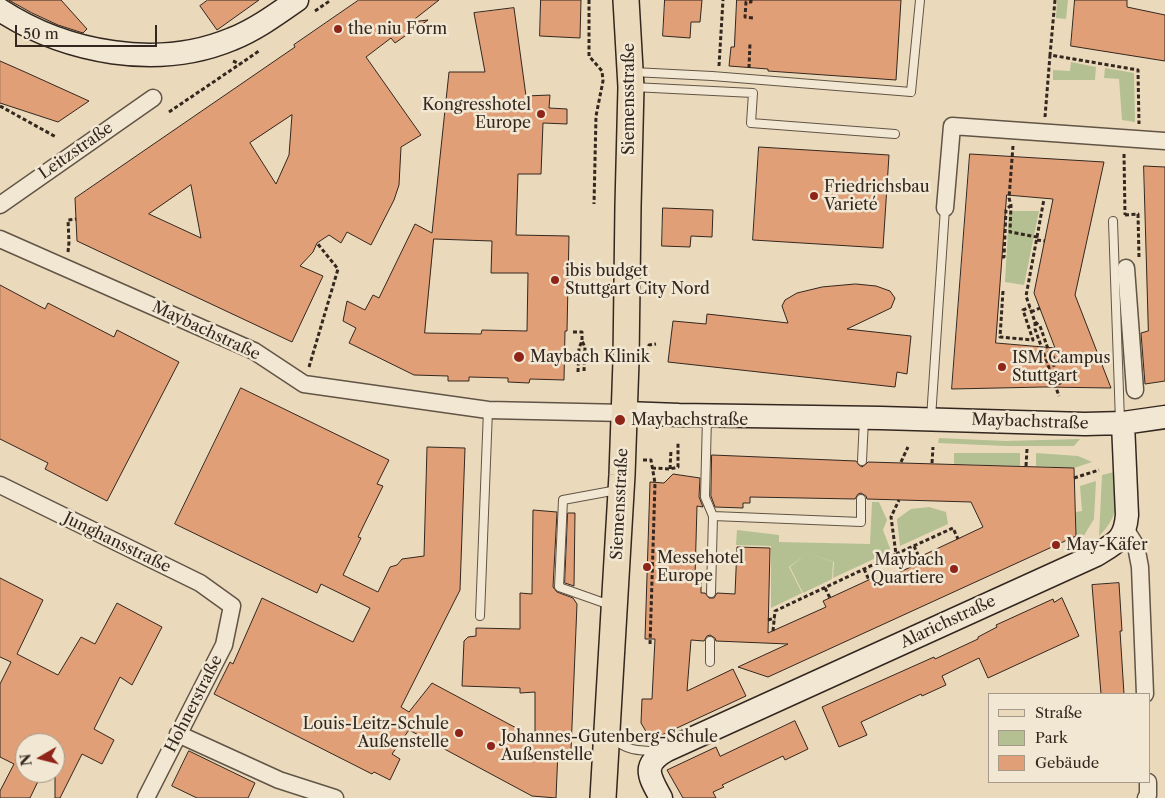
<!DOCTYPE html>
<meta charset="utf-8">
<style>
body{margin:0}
#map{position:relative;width:1165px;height:798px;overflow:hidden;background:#eadabb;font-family:"Libre Caslon Text",serif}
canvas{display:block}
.legend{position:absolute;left:988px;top:693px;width:162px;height:90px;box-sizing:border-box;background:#f1e7d3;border:1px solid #a59a8b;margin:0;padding:6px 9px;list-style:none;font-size:15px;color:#34271f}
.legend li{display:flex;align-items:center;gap:10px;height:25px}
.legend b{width:25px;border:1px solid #a59a8b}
.north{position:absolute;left:15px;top:733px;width:50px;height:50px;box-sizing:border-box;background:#f1e7d3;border:1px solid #a59a8b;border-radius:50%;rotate:262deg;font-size:14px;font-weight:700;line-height:20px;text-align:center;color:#34271f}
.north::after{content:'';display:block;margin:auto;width:18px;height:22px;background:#8f2418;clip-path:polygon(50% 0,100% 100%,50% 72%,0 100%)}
.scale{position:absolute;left:15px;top:25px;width:142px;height:22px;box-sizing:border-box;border:2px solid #34271f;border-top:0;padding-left:6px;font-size:15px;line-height:18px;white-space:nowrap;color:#34271f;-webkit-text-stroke:4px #f1e7d3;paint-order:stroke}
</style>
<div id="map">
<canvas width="1165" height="798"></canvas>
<ul class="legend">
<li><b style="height:6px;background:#eadabb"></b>Straße</li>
<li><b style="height:14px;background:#b4c092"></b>Park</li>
<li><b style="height:14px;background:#e09f76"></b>Gebäude</li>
</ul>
<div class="north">N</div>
<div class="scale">50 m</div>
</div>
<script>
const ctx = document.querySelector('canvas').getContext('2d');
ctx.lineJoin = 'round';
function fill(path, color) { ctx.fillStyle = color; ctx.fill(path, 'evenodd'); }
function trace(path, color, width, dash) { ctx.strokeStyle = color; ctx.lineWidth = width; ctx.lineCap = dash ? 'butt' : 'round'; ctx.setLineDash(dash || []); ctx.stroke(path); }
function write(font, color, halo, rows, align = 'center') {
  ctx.font = font + ' "Libre Caslon Text",serif'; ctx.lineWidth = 5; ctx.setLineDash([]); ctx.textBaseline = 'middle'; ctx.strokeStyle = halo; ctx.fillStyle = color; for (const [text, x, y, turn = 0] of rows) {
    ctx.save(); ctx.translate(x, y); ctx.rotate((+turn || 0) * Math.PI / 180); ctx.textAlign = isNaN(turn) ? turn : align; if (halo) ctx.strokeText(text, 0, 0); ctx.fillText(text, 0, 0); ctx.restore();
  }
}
const green = new Path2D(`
 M1057,0H1068L1066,19L1056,18Z
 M1071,62L1096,67L1095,80H1053V70L1070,71Z
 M1105,68L1134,73L1135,122L1122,120L1119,79L1104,78Z
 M1009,211H1039L1024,285L1005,282Z
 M939,438L1005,441L1080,439L1074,446H1006L938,443Z
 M954,453H1020V466L954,464Z
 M1036,453L1078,456L1092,462L1074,468L1036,466Z
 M1118,471C1118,497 1120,516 1099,536L1102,475Z
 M1096,481L1094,519L1080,542L1076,536V512L1082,511L1080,486Z
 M872,502H879L887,520L883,530L891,551L833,578L834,562L808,553L833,562L832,579L803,593L790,567L806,554L789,567L802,593L771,608V546L736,545L737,530L779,535V542L870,544Z
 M929,507L946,512L948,524L900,546L897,519L911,509Z`);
const building = new Path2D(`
 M9,0H61L87,29L83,33L58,25L32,13Z
 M208,0H259L217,30L200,6Z
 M359,0H439L411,22L428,20L395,43L391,38L366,57L421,135L401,147L399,185L394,200L371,245L347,232L341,243L329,235L317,243L313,252L300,266L323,276L292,342L77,241L75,198L295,47L294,45ZM292,115L289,155L276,184L250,143ZM191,185L201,238L149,214Z
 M541,0H581L580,38L540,36Z
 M665,0H702L700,22H691L690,38L663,36Z
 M737,0H901L896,80L768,71V69L729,66L731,47H734Z
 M1075,0H1127V7L1165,15V61L1071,46Z
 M514,8L526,96L550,95L549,108L567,109V124L543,123L541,174H518L516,235L569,236L567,331H565L564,380L530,379L529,383L508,382V378L469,377V381H448V376L414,375L349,343L356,328L343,321L347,301L365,310L373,295L379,298L415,224L432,233L449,72H485L474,13ZM434,239L492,241L491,273H528L527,331L482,330L481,334L425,333Z
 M0,61L25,72L89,101L58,122L0,103Z
 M759,147L889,155L883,248L753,240Z
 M970,154L1104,162L1075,295L1111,388L1044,387L952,389ZM1007,195L1053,199L1034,293L1055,348L996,343Z
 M1144,166L1165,167V381L1145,384L1141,333L1148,331Z
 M663,208L713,210L712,237L691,236L690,247L662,246Z
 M856,284L876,286L890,291L895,298L891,308L847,329L911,336L907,374L897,372L895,387L668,362L673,321L706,324L707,314L788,323L782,306L785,300L797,293L822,287Z
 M0,285L45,309L48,303L114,337L117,330L179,362L107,501L45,469L48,463L0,439Z
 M241,388L389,460L377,484L383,486L358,537L361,538L343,575L378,592L390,567L397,565L402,559L424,556L427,447L465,448L460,590L401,707L409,712L432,683L535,738V692L520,693V688L462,686L464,641L468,637L476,636V628L520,629V593L532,594L533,510L557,512L553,587L557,592L573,598L577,604L571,750H558L556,798L532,796L409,730L392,754L400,759L390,780L374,772L372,774L214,694L230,662L233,664L262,598L353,642L370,608L321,584L317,593L175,524Z
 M712,455L856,461L859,465L862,467L866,464L868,462L1074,468L1076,536L768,677L738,667L788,644L716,641L715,638L710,635L707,636L704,641L691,640L687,691L733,669L746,696L651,740L641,723L642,699H652L655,639H645L650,482L664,483L673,474L700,478L699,497L703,507L697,506L695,577L701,578V593H705L709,598H714L717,593L735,594L737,547L770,548L768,633L826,607L823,601L875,577L878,582L915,565L913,560L983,527L971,502L867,499L866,496L861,493L858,494L855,499L750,497V503H743V508L715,507L711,496Z
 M568,513H575L574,586L565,583Z
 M0,578L43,600L17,654L58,675L81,637L95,644L117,603L162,627L132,685L120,677L94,729L114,740L102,764L82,754L60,798H55V743H25V773H42L30,798H0V791L14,764L0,757V684L11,662L0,657Z
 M1119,583L1122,631H1120L1124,694H1101L1092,585Z
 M1062,598L1079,636L988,678L979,658L942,676L946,685L922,696L921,694L861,722L867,735L839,747L822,707L934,657L935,659L978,639V637L997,627L996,625L1053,599L1054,602Z
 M795,721L808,749L785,760L783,756L722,785L724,787L713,792L716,798H683L667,770L716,747L720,756Z
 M189,751L255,783L248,798H197L172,786Z`);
const path = new Path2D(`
 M589,0V56L602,71L603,81L596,116L594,204
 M751,0V2H746L745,17L753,18
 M1055,0L1050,55L1138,70L1139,124
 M315,11L331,0
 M233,61L240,64L259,51
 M719,66L723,0
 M749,68L750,43
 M0,106L56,137
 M169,112L240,64
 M1045,117L1050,55
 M1013,146L1009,198L1011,205L1010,232L1037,237L1026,296L1035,322L1040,326L1060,383L1055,385
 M1124,154L1125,215
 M1125,215L1138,214L1139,258
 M1037,237L1044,199
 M1037,240L1045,241
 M68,252L69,242L68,220L76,219
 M1002,257H1004L1006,210L1011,205
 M1003,291L1000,337L1033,340L1023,310L1030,307
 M1031,312L1040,308
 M1035,322V329L1059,396
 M573,332H582V341
 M649,346V345L656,344
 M1051,358L1058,356
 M309,367L338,269L317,243
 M578,372L579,348L582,341L585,347L584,371
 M643,460H651L655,483L650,645
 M901,462L908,447
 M932,463L933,447
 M1026,466L1027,449
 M652,468L670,469L678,467V443
 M670,469L671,450
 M1074,478L1099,470
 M914,546L919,557
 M896,554L953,528L958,539
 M864,569L869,580
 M825,588L830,598
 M768,620L775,618
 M773,631L775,611L896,554L891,517L899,500`);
const lane = new Path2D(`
 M633,72L712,76L911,92L920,0
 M633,87L753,93L751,123L895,134
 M1113,221L1120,421
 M707,417L705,497L713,516
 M931,418L945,208
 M862,461L864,419
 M711,593L713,516L861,522V499
 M610,605L559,587L563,500L617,490
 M480,616L488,410
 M710,662V641
 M611,736C624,751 640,751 658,751`);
const street = new Path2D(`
 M0,205L153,98
 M945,208L952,126L1165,141
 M0,239L254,351L304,384L488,410L625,413
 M1126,268L1135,390
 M0,485L200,583L232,606L224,645L146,798
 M1126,530L1136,546L1140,567L1145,694
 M178,734L279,780L335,798
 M1146,798L1148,795V782`);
const secondary = new Path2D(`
 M0,10C66,53 158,70 232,39C255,30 277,14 297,0
 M625,413L679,415L881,418L1085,424L1123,423L1165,417
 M661,798C649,776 641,765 667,750L1096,555C1116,543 1125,540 1127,515L1123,423`);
const primary = new Path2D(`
 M603,798L622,475L626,361L628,206L631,87L626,0`);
const markers = [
 [338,29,5,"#8f2418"],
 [541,114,5,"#8f2418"],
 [814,196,5,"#8f2418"],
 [555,280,5,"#8f2418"],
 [519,357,6,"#8f2418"],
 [1002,367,5,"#8f2418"],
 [620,420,6,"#8f2418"],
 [1056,545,5,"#8f2418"],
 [647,567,5,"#8f2418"],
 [954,569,5,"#8f2418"],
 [459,733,5,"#8f2418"],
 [491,746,5,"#8f2418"]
];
const poiNames = [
 ["the niu Form",348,29],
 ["Kongresshotel",531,105,"right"],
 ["Europe",531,123,"right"],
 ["Friedrichsbau",824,187],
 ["Varieté",824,205],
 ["ibis budget",565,271],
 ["Stuttgart City Nord",565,289],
 ["Maybach Klinik",530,357],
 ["ISM Campus",1012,358],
 ["Stuttgart",1012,376],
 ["Maybachstraße",631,420],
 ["May-Käfer",1066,545],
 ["Messehotel",657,558],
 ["Europe",657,576],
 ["Maybach",944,560,"right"],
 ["Quartiere",944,578,"right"],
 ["Louis-Leitz-Schule",449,724,"right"],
 ["Außenstelle",449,742,"right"],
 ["Johannes-Gutenberg-Schule",501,737],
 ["Außenstelle",501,755]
];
const streetNames = [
 ["Siemensstraße",629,99,-90],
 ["Leitzstraße",76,151,-35],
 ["Maybachstraße",206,331,25],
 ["Maybachstraße",1030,422,2],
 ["Siemensstraße",620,504,-87],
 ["Junghansstraße",117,543,26],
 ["Alarichstraße",948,622,-25],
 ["Hohnerstraße",194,704,-63]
];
fill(green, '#b4c092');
fill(building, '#e09f76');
trace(building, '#34271f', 1);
trace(lane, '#625446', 10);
trace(street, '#625446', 19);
trace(secondary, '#34271f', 25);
trace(primary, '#34271f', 28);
trace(path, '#34271f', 3, [4, 2.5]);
trace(lane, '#f1e7d3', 8);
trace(street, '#f1e7d3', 16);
trace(secondary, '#f1e7d3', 22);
trace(primary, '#eadabb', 25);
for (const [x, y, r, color] of markers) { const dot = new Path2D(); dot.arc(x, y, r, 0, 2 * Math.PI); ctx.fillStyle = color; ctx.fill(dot); trace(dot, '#f1e7d3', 2); }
write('16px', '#34271f', '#f1e7d3', poiNames, 'left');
write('16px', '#34271f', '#f1e7d3', streetNames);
</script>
